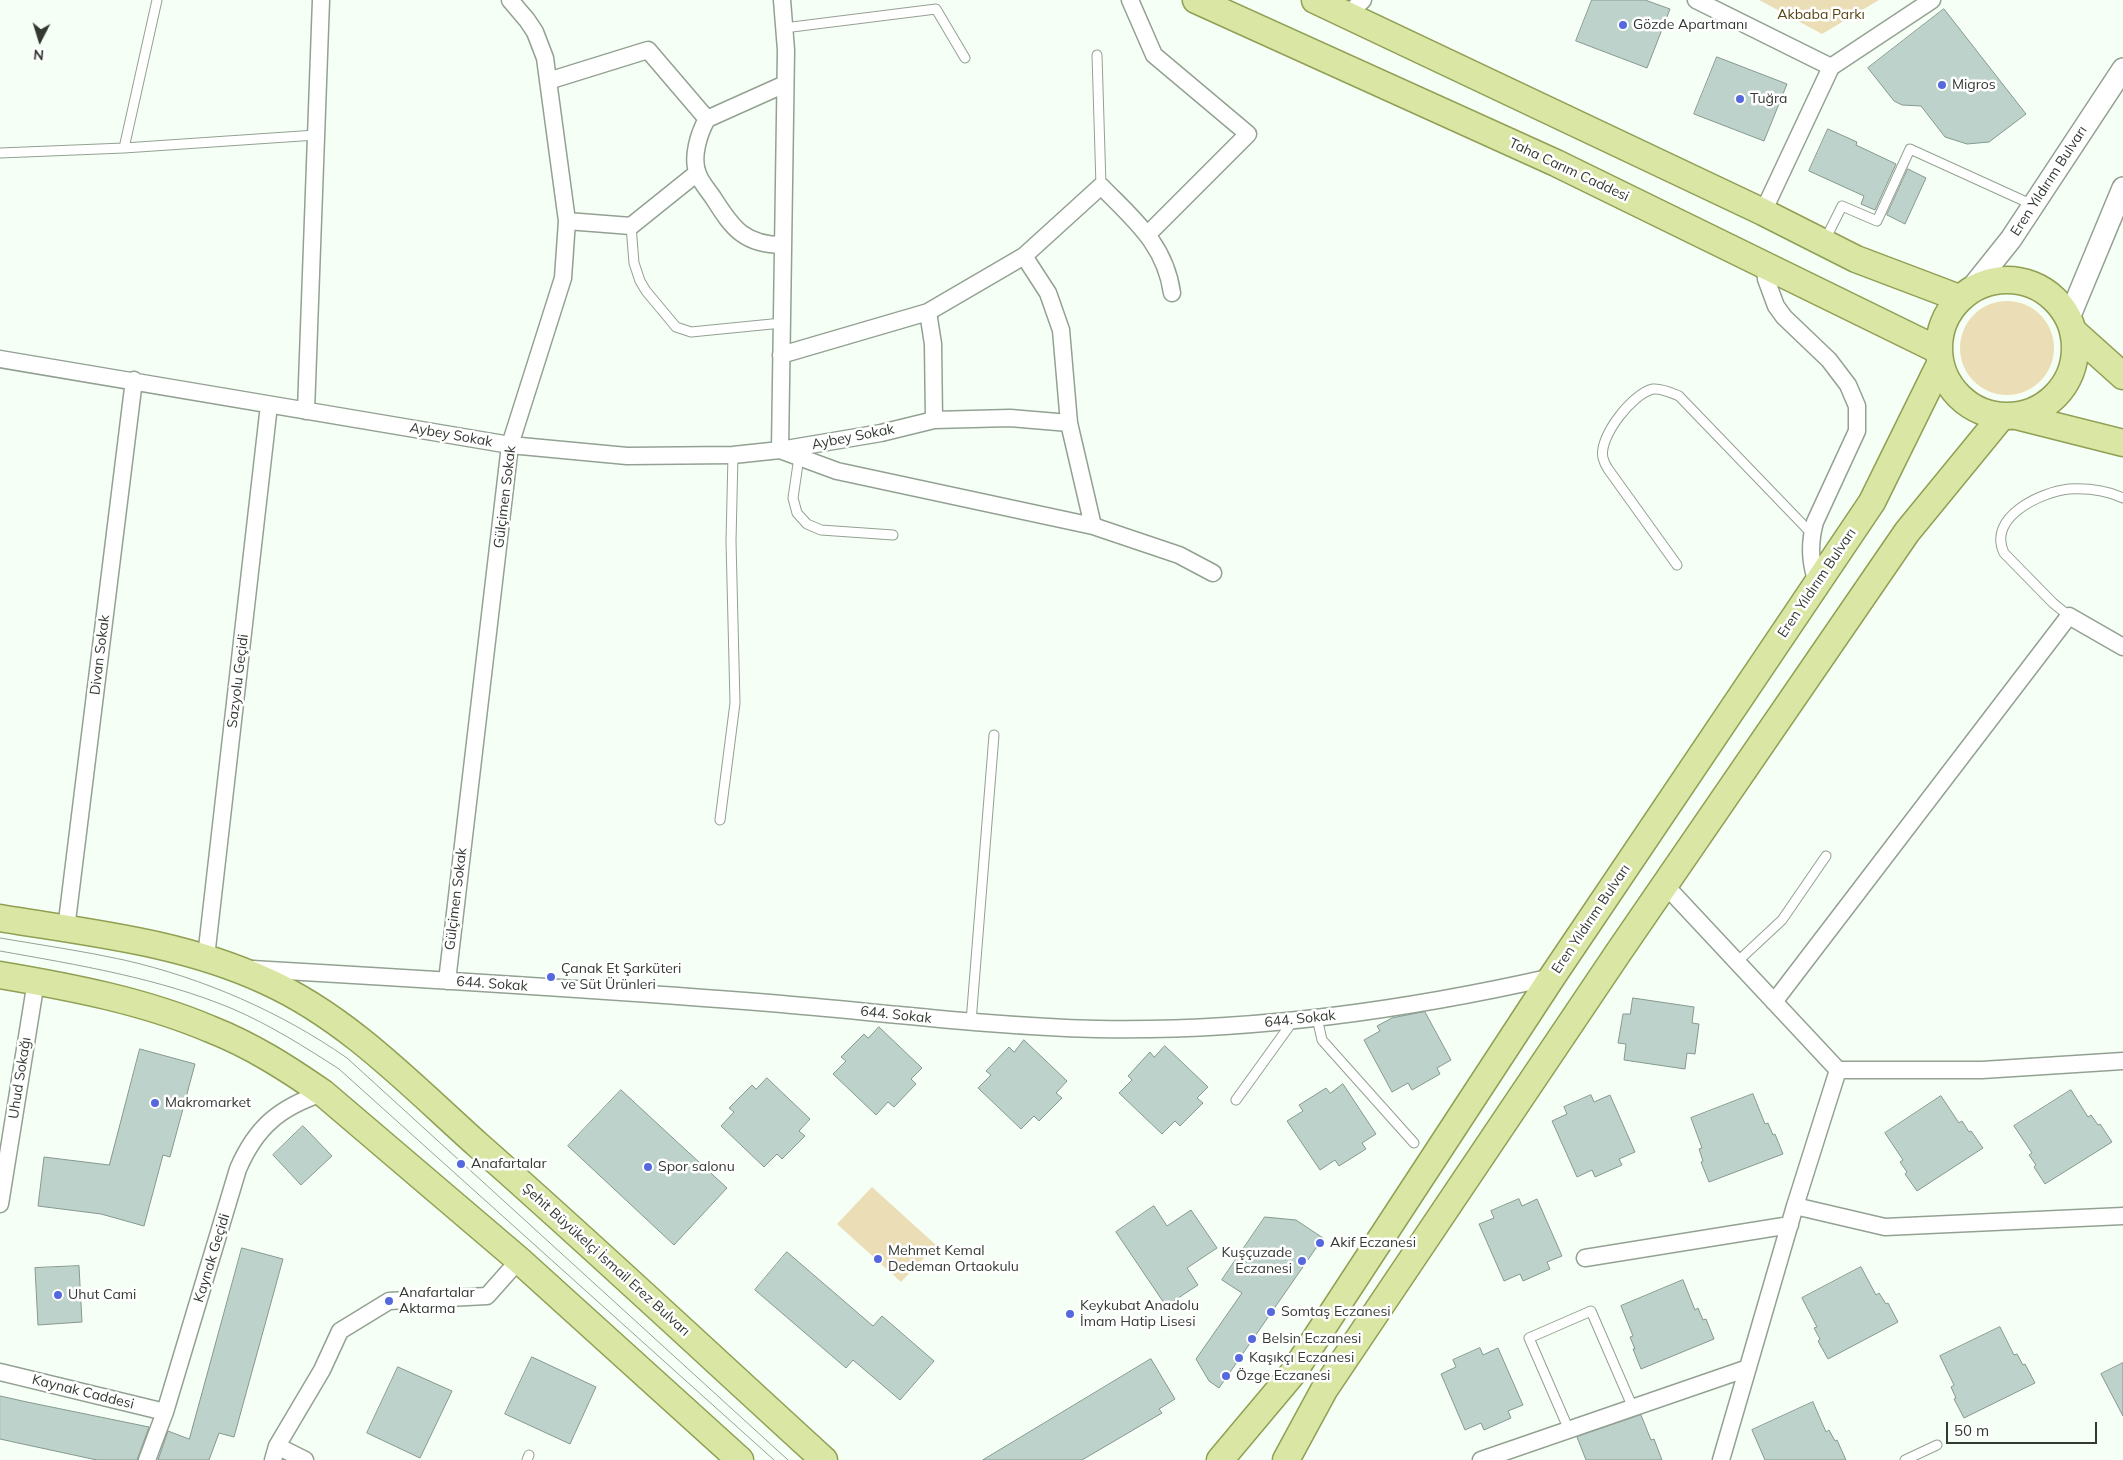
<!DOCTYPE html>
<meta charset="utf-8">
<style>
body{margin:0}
#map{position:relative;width:2123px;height:1460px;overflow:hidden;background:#f6fff5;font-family:Mulish,sans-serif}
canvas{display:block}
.north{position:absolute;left:15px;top:15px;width:50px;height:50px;-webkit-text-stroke:4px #fff;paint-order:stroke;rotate:185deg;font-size:14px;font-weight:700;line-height:20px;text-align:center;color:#333932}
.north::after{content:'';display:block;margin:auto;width:18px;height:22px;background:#333932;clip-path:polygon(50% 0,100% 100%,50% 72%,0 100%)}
.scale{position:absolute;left:1946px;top:1422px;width:151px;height:22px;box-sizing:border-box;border:2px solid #333932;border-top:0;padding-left:6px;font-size:15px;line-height:18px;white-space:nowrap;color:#333932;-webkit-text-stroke:4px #fff;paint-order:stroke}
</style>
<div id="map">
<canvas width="2123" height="1460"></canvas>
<div class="north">N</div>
<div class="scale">50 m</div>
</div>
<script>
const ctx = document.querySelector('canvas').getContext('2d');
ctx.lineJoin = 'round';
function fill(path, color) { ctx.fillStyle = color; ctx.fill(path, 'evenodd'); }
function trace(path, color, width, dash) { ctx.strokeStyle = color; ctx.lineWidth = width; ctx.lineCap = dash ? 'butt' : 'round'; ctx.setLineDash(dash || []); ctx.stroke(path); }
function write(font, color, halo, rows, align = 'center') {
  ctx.font = font + ' Mulish,sans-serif'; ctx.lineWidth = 5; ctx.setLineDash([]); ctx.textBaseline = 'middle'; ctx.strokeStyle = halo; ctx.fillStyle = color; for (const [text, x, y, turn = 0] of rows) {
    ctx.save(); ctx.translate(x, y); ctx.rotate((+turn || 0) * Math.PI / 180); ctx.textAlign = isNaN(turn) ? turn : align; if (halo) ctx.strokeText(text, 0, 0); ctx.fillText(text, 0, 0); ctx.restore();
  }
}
const green = new Path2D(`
 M1759,0H1879L1822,34Z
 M1960 348a47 47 0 1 1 94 0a47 47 0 1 1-94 0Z
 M872,1187L936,1245L901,1282L837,1224Z`);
const building = new Path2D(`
 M1592,0H1645L1670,9L1647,68L1576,41Z
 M1944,9L2026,114L1989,142L1967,144L1945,137L1921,106L1902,105L1894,101L1868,68Z
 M1717,57L1787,84L1764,141L1694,114Z
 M1828,129L1857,142L1856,145L1896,164L1875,210L1861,204L1864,196L1809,171Z
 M1908,169L1926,178L1905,224L1887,215Z
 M1633,998L1694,1007L1692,1023L1699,1024L1695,1054L1687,1053L1685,1069L1624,1060L1626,1044L1618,1043L1623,1014H1630Z
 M1425,1012L1451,1060L1437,1068L1440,1074L1412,1090L1408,1083L1392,1092L1364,1040L1380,1031L1377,1026L1392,1018Z
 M879,1027L922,1068L911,1079L916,1084L894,1107L888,1102L876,1115L833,1074L846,1061L841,1057L864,1034L868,1038Z
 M1024,1040L1067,1081L1056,1093L1062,1098L1039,1121L1034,1116L1021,1129L978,1088L991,1075L986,1071L1009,1047L1014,1052Z
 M1165,1046L1208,1087L1197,1098L1203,1103L1180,1126L1175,1121L1162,1134L1119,1093L1132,1080L1128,1076L1150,1052L1154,1057Z
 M140,1049L195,1064L170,1157L163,1155L144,1226L101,1214L38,1206L44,1157L109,1165Z
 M767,1078L810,1119L799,1131L805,1136L782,1159L777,1154L764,1167L721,1126L734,1112L729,1108L752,1085L756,1089Z
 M1343,1084L1376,1134L1362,1143L1366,1149L1339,1166L1335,1160L1320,1170L1287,1121L1303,1111L1299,1105L1326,1088L1330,1093Z
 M621,1090L727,1188L674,1245L568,1146Z
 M2071,1090L2088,1117L2091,1115L2098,1125L2100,1124L2112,1142L2045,1184L2034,1167L2036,1165L2029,1155L2032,1153L2014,1126Z
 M1753,1094L1765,1124L1768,1123L1773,1135L1775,1134L1783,1154L1709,1182L1701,1162L1703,1161L1699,1149L1702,1148L1691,1118Z
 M1591,1095L1594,1102L1610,1095L1635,1152L1619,1159L1622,1165L1595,1177L1592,1170L1577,1177L1552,1121L1567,1114L1564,1107Z
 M1941,1096L1959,1123L1962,1121L1969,1132L1971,1131L1983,1148L1917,1191L1905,1174L1907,1172L1900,1162L1903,1160L1885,1133Z
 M303,1126L332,1156L301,1185L273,1155Z
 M1519,1199L1522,1206L1537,1199L1562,1256L1547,1262L1550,1269L1523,1281L1520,1274L1504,1281L1479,1224L1494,1218L1491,1211Z
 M1154,1206L1167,1226L1191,1210L1217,1248L1187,1268L1198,1285L1166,1306L1116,1232Z
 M1265,1217L1296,1220L1323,1238L1219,1388L1209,1381L1196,1359L1242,1293L1222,1280Z
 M242,1248L283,1259L234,1437L219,1433L209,1460H158L168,1431L189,1439Z
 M787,1252L873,1326L882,1316L934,1361L900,1400L853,1360L846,1368L755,1290Z
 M79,1266L82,1322L38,1325L35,1268Z
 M1861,1267L1876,1295L1879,1293L1886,1304L1888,1303L1898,1322L1828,1359L1818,1341L1820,1339L1814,1328L1817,1327L1802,1298Z
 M1683,1280L1695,1310L1698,1308L1703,1320L1706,1319L1714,1339L1641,1369L1633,1349H1635L1630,1337L1633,1336L1621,1306Z
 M2000,1327L2014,1355L2017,1354L2023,1365L2025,1364L2035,1383L1964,1418L1954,1399L1956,1398L1951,1387L1954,1385L1940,1356Z
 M1480,1348L1483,1355L1498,1348L1523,1405L1508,1411L1511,1418L1484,1430L1481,1423L1465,1430L1441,1374L1456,1367L1453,1360Z
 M532,1357L596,1387L570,1444L505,1414Z
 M1151,1359L1175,1399L1159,1409L1162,1413L1082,1460H983Z
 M2123,1363V1416L2101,1374Z
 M398,1367L452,1391L420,1458L367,1433Z
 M0,1396L27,1402L149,1427L137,1460H97L18,1443L0,1439Z
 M1813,1402L1826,1432L1829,1430L1835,1441L1837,1440L1846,1460H1765L1752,1430Z
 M1641,1415L1651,1440L1654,1439L1662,1460H1586L1577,1437Z`);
const service = new Path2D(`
 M784,28L936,9L965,58
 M1097,55L1101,186
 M124,148L157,0
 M0,153L124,148L316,135
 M631,226L634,263L640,281L646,291L676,327L691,332L782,323
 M1825,240L1842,206L1877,221L1910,149L2033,205
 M799,457L793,498L797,513L807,524L821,530L893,535
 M1677,565L1608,469C1606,466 1604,462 1603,458C1598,437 1633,393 1653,389C1662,388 1672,393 1679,396L1812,534
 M2069,616L2053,603L2004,553C1987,517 2041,492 2069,489C2088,488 2106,490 2123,498
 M720,820L735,703L731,541L733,455
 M1737,962L1782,920L1826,856
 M1317,1018L1322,1040L1414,1143
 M971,1022L994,735
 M1236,1100L1293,1021
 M1569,1430L1529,1338L1591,1311L1633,1408
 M527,1460L529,1455
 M1905,1460L1937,1445`);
const minor = new Path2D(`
 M782,0L786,50L780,450L837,471L1093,526L1179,555L1213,573
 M1130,0L1154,55L1248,134L1148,234
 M1696,0L1831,67
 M1347,15L1363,0
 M548,81L648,50L707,119
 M1763,212L1831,67L1932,0
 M567,221L631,226L697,173
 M783,245C745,245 733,229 714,199C709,191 701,183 698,174C691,158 699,133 707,119L785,84
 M1024,256L1048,293L1061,330L1069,423L1093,526
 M1765,264L1766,279L1776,306L1784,317L1829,360L1848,385L1857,406V431L1815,522C1809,544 1810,562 1817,583
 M928,312L933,344L934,420
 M781,355L928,312L1024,256L1101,186C1134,220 1165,244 1172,293
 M0,359L510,445L627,456L733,455L780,450L881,433L934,420L1010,418L1069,423
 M306,411L321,0
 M1665,885L1838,1070H1982L2123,1061
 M66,929L134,380
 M206,957L269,405
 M253,969C425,979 598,989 770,1003C879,1012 987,1026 1097,1029C1250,1032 1402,1011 1552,977
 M447,981L510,445L563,278L567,221L545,58L535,32L527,20L510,0
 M1774,1002L2069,616L2123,647
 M0,1204L36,981
 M1795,1206L1885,1227L2123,1216
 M1585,1258L1790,1225
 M0,1372L165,1412
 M277,1446L305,1460
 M147,1460L165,1412L238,1169C256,1127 280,1107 323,1093
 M273,1460L277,1446L322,1370L340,1331L389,1301L487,1296L519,1260
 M1481,1460L1748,1368
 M1721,1460L1795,1206L1838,1070`);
const tertiary = new Path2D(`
 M1971,289L2011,239L2123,69
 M2069,318L2123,188`);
const primary = new Path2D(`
 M1196,0L1556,163L1938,350
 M1315,0L1763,212L1856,259L1959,298
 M1939 348a68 68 0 1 1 136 0a68 68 0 1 1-136 0Z
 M2074,332L2123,376
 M2016,416L2123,443
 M0,918C90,933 182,942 266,981C348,1018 412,1086 478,1145C595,1248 709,1355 824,1460
 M0,975C71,987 144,1001 210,1029C251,1045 287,1068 323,1093L519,1260L740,1460
 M1220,1460L1293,1373L1552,977L1872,502L1940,364
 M1286,1460L1324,1390L1618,953L1907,532L2002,416`);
const tram = new Path2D(`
 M0,938C41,945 83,951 124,960C203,978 281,1012 347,1058L788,1460
 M0,951C78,965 159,978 233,1009C270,1025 305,1047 339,1069L774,1460`);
const markers = [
 [1623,25,5,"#5568de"],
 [1942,85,5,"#5568de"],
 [1740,99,5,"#5568de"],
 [551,977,5,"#5568de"],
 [155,1103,5,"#5568de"],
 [461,1164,5,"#5568de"],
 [648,1167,5,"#5568de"],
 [1320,1243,5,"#5568de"],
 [878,1259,5,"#5568de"],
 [1302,1261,5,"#5568de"],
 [58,1295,5,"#5568de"],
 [389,1301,5,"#5568de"],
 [1271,1312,5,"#5568de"],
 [1070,1314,5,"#5568de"],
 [1252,1339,5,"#5568de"],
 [1239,1358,5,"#5568de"],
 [1226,1376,5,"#5568de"]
];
const parkNames = [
 ["Akbaba Parkı",1821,15]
];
const poiNames = [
 ["Gözde Apartmanı",1633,25],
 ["Migros",1952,85],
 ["Tuğra",1750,99],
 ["Çanak Et Şarküteri",561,969],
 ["ve Süt Ürünleri",561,985],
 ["Makromarket",165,1103],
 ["Anafartalar",471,1164],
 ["Spor salonu",658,1167],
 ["Akif Eczanesi",1330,1243],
 ["Mehmet Kemal",888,1251],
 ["Dedeman Ortaokulu",888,1267],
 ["Kuşçuzade",1292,1253,"right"],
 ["Eczanesi",1292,1269,"right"],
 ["Anafartalar",399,1293],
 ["Aktarma",399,1309],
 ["Uhut Cami",68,1295],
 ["Keykubat Anadolu",1080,1306],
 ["İmam Hatip Lisesi",1080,1322],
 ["Somtaş Eczanesi",1281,1312],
 ["Belsin Eczanesi",1262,1339],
 ["Kaşıkçı Eczanesi",1249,1358],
 ["Özge Eczanesi",1236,1376]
];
const streetNames = [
 ["Taha Carım Caddesi",1569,170,25],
 ["Eren Yıldırım Bulvarı",2049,181,-57],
 ["Aybey Sokak",451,435,10],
 ["Aybey Sokak",853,437,-11],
 ["Gülçimen Sokak",505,497,-83],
 ["Eren Yıldırım Bulvarı",1817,583,-56],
 ["Divan Sokak",100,655,-83],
 ["Sazyolu Geçidi",238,681,-83],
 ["Gülçimen Sokak",456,899,-83],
 ["Eren Yıldırım Bulvarı",1591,919,-56],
 ["644. Sokak",492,984,4],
 ["644. Sokak",896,1015,6],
 ["644. Sokak",1300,1019,-6],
 ["Uhud Sokağı",20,1078,-81],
 ["Kaynak Geçidi",212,1258,-73],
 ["Şehit Büyükelçi İsmail Erez Bulvarı",606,1260,42],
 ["Kaynak Caddesi",83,1392,14]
];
fill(green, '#ebdeb6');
fill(building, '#bdd2ca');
trace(building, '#859991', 1);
trace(service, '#93a192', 11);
trace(minor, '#93a192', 19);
trace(tertiary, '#93a192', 24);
trace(primary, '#909f54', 29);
trace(service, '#fff', 9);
trace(minor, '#fff', 16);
trace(tertiary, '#fff', 21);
trace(primary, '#dae6a3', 26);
trace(tram, '#98a097', 1);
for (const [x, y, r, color] of markers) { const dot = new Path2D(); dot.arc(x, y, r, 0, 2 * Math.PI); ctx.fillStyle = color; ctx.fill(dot); trace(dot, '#fff', 2); }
write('14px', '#554614', '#fff', parkNames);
write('14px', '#333932', '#fff', poiNames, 'left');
write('14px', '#333932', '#fff', streetNames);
</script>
